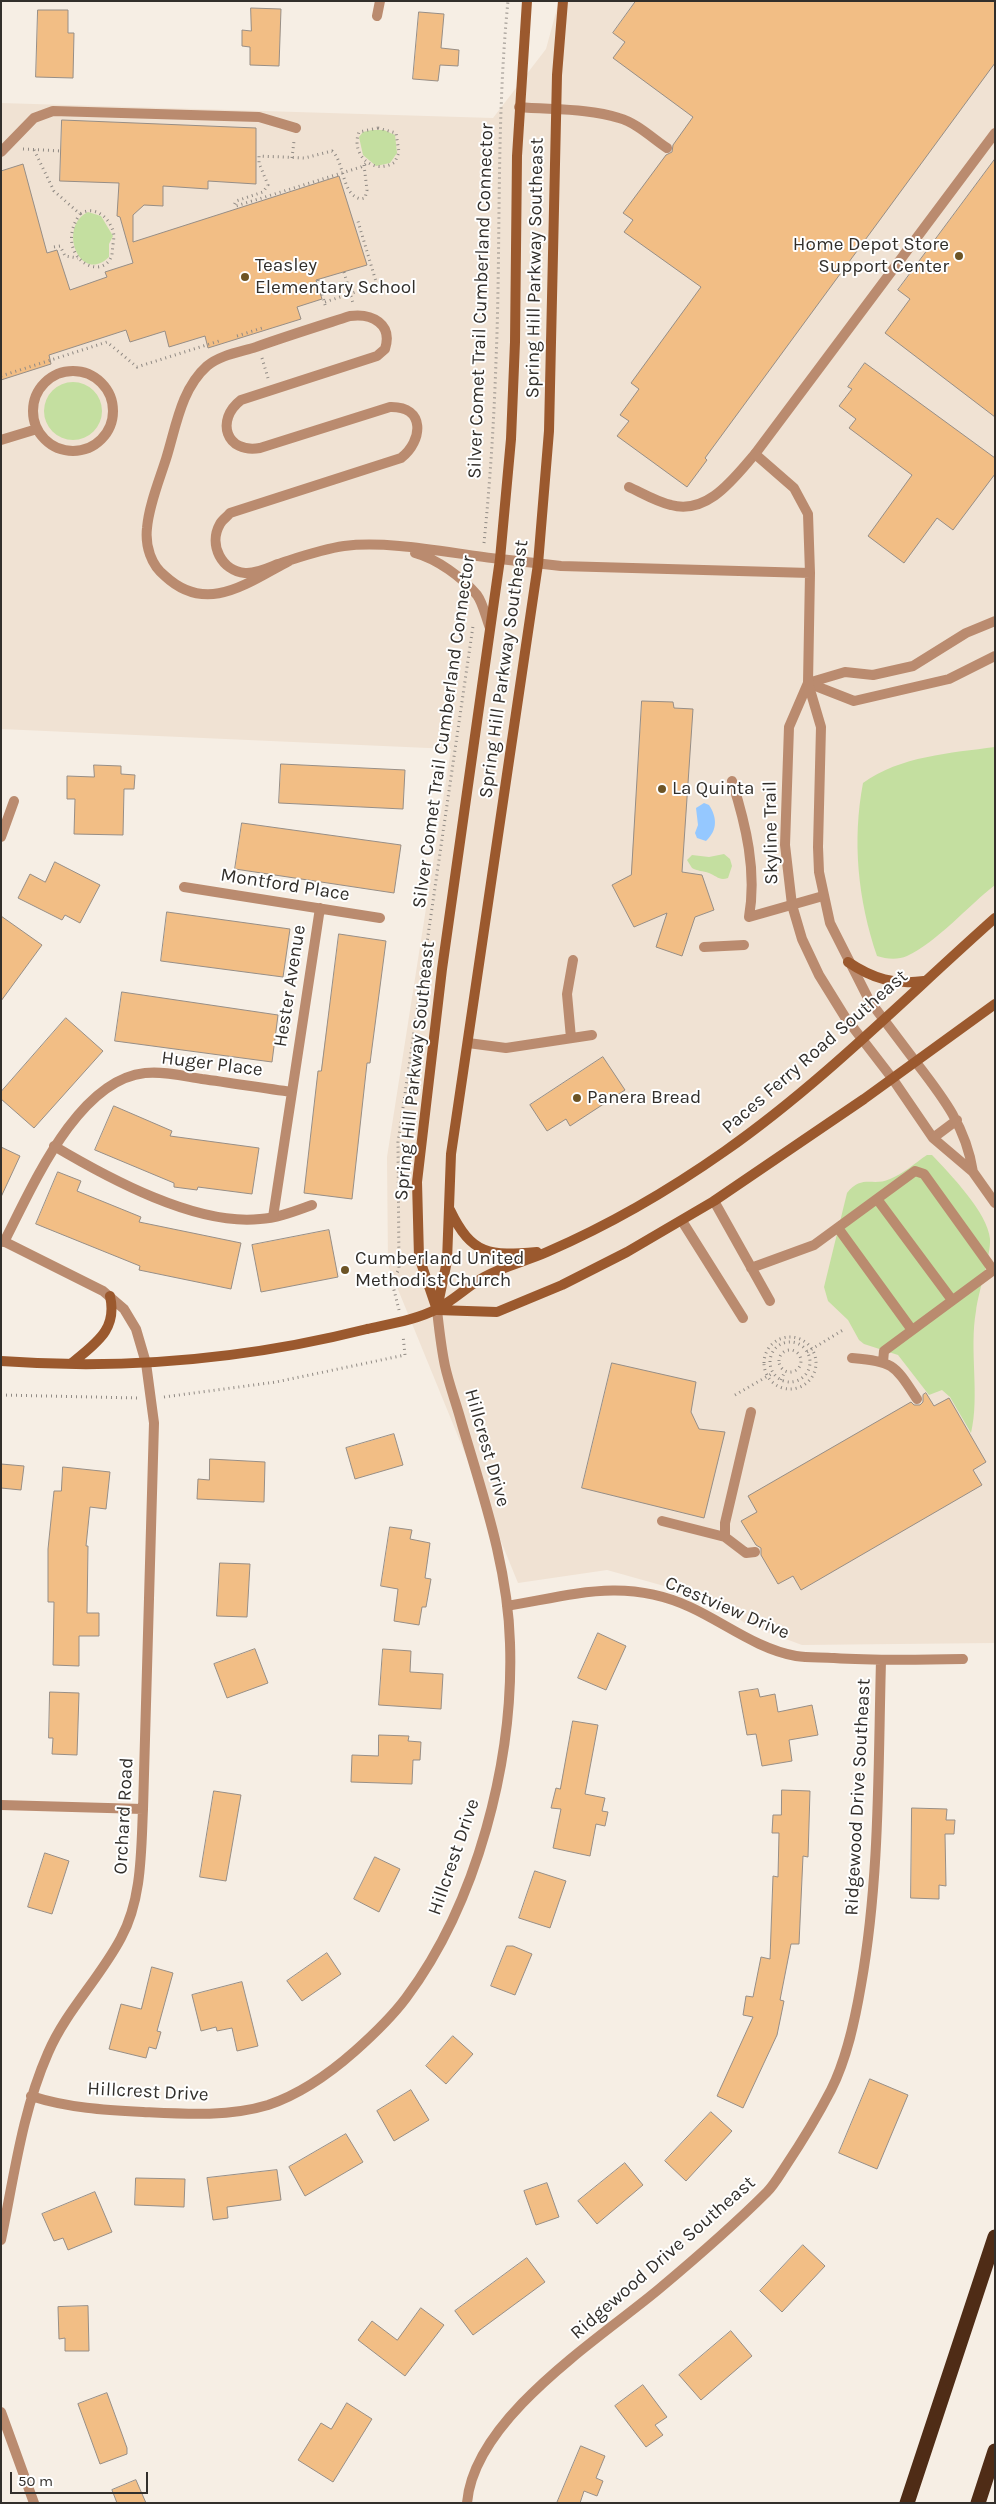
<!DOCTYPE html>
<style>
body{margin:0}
#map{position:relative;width:996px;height:2504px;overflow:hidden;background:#f6eee4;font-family:Karla,sans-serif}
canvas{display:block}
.frame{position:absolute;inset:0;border:2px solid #322f2b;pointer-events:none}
.scale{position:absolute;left:10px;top:2472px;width:138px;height:22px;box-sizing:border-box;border:2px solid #322f2b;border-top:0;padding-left:6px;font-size:15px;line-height:18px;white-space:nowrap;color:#322f2b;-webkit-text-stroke:4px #fff;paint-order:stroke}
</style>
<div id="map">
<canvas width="996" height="2504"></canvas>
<div class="frame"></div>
<div class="scale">50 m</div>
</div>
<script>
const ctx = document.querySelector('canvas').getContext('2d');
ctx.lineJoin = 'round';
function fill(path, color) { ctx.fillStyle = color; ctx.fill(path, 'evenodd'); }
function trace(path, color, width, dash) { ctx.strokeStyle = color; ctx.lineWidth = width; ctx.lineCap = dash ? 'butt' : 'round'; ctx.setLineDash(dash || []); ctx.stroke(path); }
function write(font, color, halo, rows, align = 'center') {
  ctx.font = font + ' Karla,sans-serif'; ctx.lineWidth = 4; ctx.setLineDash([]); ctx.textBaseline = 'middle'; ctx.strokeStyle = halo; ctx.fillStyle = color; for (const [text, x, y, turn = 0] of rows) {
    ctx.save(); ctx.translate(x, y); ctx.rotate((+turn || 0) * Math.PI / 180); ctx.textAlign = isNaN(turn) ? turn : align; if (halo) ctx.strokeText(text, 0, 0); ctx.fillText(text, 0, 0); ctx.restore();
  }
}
const built = new Path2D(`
 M559,1H995V1643L802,1645L748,1625L707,1598L607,1570L518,1583L388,1265L387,1157L451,749L1,729V103L493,118L546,49Z`);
const green = new Path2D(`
 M372,130H384L395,135L397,153L390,163L376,166L363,155L359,137L363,132Z
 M88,212L101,216L113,236L109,244V257C80,285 57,227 88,212Z
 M44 411a29 29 0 1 1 58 0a29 29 0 1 1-58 0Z
 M995,747V885C969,905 936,943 907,956C898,960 886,959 877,956C858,900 852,841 863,783C900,756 951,753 995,747Z
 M724,854L730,859L732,866L728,878C719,881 717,876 709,873C703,871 697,871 692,868L687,860L692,855L709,857Z
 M927,1155H932C950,1174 988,1213 990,1239C991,1255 978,1293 976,1311C969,1350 980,1396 971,1433L950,1397L942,1390L929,1395L898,1355L864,1344L859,1340L848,1320L828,1301L824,1287L847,1193C862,1174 873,1187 890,1179C903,1174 915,1163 927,1155Z`);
const water = new Path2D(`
 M704,803L709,805C717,817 718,830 706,841L697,838L695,833L698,825L696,808Z`);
const building = new Path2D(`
 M636,1H995V63L705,458L707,460L687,487L617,436L629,421L620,415L639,389L631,383L701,287L624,232L633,220L623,213L666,155L672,152L673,145L693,117L613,58L625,42L613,33Z
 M251,8L281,9L279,66L250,65V47L242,46V30L251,31Z
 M38,10H68V33H74L73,78L36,77Z
 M419,12L444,14L441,48L459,50L458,66L440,65L438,81L413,79Z
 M62,120L256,128V184L208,181V189L163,186V206L144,205L133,215V242L339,176L367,265L316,280L322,299L297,307L301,319L208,348L205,336L169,347L165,331L130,342L126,330L49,355L51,364L1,380V171L23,164L47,253L57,250L70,290L107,277L105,272L133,263L120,217L117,216L119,183L60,181Z
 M995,159V417L885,333L910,299L898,290Z
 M865,363L995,458V474L953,530L937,518L904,563L868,536L912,475L849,428L856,419L839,406L852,389L848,387Z
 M642,701L673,702L674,708L693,709L682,872L702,875L714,910L695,917L682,956L656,947L667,913L634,927L612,885L631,875Z
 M281,764L405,770L403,809L279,803Z
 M94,765L121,766V774L135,775L134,789H124L123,835L74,834L75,799H67V776L94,777Z
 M242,823L401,845L394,893L235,869Z
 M55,862L100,885L80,923L65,915L62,920L18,898L30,874L45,882Z
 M167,912L290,929L283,977L161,961Z
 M1,916L42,945L1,1001Z
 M339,934L386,941L370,1063H367L352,1199L304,1193L318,1071H321Z
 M122,992L278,1015L272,1062L115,1041Z
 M66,1018L103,1051L34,1128L1,1099V1092Z
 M603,1057L625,1090L570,1126L566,1119L547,1131L530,1105Z
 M114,1106L172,1131L170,1136L259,1148L252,1194L198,1187L197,1190L174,1187V1183L95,1150Z
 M1,1147L20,1156L1,1197Z
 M58,1172L81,1181L77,1191L141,1217L139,1222L241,1243L231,1289L139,1270L140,1266L36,1224Z
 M329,1230L338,1277L261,1292L252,1245Z
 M612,1363L696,1382L691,1412L699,1429L725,1432L704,1518L582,1488Z
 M926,1393L934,1406L949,1398L986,1462L973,1470L982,1485L801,1590L793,1576L778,1584L761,1555V1548L756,1545L741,1521L757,1512L748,1496L911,1402L914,1405H920L923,1402V1395Z
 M394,1434L403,1465L355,1479L346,1448Z
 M210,1459L265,1462L264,1502L197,1499L198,1479L209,1480Z
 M1,1464L24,1466L21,1490L1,1488Z
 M63,1467L110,1472L106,1509L90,1507L86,1546H88L87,1613H99V1636H79V1666L53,1665L54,1602H48V1549L54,1491H61Z
 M390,1527L412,1530L410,1539L430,1543L425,1578L431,1579L426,1607H422L419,1625L394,1621L398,1589L381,1586Z
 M220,1563L250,1564L247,1617L217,1616Z
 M598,1633L626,1646L606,1690L578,1678Z
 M255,1649L268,1683L227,1698L214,1664Z
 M383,1649L411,1651L410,1672L443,1674L441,1709L379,1705Z
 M758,1689L760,1697L775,1694L778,1712L812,1705L818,1735L789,1740L792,1761L762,1766L756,1734L747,1735L739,1692Z
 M50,1692L79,1693L77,1755L52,1754L53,1738H49Z
 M573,1721L598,1725L585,1794L605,1798L602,1811L608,1812L605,1826L596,1824L590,1856L553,1848L561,1809L551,1808L556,1788L560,1789Z
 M379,1735L409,1736L408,1741L421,1742L420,1760H413L412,1784L351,1782L352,1755L378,1756Z
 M782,1790L810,1791L808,1857L803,1856L799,1944H791L780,2000L784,2001L777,2035L743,2108L717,2096L753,2017L743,2015L746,1996L753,1997L761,1957L770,1959L773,1876L778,1877L779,1833H772L773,1815H781Z
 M214,1791L241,1795L226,1881L200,1877Z
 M912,1808L947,1809L946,1820H955L954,1834H945L946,1886L939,1885V1899L911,1898Z
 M45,1853L69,1861L52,1914L28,1907Z
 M375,1857L400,1869L379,1912L354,1899Z
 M535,1871L566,1881L550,1928L519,1918Z
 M507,1946H513L532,1954L515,1995L491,1986Z
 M327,1953L341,1974L302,2001L287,1981Z
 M152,1967L173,1973L157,2031L161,2032L156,2049L149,2047L146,2058L109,2049L121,2004L141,2009Z
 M242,1982L258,2046L237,2051L232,2028L217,2031L216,2027L201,2031L192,1995Z
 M453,2036L473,2054L446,2084L426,2066Z
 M870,2079L908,2095L877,2169L839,2153Z
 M411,2090L429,2120L394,2141L377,2111Z
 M711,2112L732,2131L686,2181L665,2161Z
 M346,2134L363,2162L305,2196L289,2167Z
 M625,2163L643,2185L597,2224L578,2201Z
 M277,2170L281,2200L227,2207L228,2218L213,2220L207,2178Z
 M136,2178L185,2179L184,2207L135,2205Z
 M547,2183L559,2217L536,2225L524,2191Z
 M95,2192L112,2232L68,2250L63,2238L54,2241L42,2214Z
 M803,2245L825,2266L782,2312L760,2291Z
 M527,2258L545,2282L473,2335L455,2311Z
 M88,2306L89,2351H65V2338L59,2339L58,2307Z
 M421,2308L444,2325L405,2376L358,2340L372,2321L397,2340Z
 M731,2331L752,2356L701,2400L679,2375Z
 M643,2385L667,2417L655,2425L663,2435L646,2447L615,2406Z
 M107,2393L127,2448V2454L100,2464L78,2404Z
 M347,2403L372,2419L333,2482L298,2460L321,2423L331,2429Z
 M581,2446L605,2456L596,2478L603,2481L597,2496L584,2491L580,2503H557Z
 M136,2480L146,2503H117L112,2490Z`);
const path = new Path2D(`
 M378,128L396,133L399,152L395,162C374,176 350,155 359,132Z
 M23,149L61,151
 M34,150L54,191L80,214C52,254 101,285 112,255C112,252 114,237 114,236C112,219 95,204 80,214
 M292,158L294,141
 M364,165L367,190L365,198L361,199C341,195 345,162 332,151L305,158L259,156V163L268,185L263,192L236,201L234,205L236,206L361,167L368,162
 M54,247L60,246L65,256L78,258
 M344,272L353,303
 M318,280L326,308
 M325,302L377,285L357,218
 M237,336L262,328
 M262,358L268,378
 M1,376L107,342L137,367L219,341
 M484,543C490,483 494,422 496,361C501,241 496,121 508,1
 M399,1310L392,1282L399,1269L398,1142L473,626
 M764 1363a26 26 0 1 1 52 0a26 26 0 1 1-52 0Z
 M770 1362a20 20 0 1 1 40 0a20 20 0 1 1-40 0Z
 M779 1361a11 11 0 1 1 22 0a11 11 0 1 1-22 0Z
 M807,1352L843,1330
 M781,1380L785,1371
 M1,1395L138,1398
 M735,1395L773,1373
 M164,1397L276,1382L405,1355L403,1335`);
const lane = new Path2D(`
 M519,107C552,110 588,108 619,118C637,123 652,138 667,148
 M1,152L34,118L53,111L259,117L296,128
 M33 411a40 40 0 1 1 80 0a40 40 0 1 1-80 0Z
 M1,440L37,429
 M629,487C642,493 657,502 671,505C708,515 734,478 755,454L995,133
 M415,553C437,559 462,577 477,595C483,603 486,618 490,628
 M289,561C247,583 207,615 165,576C151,565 145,546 147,528C149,505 159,481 166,459C176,427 181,389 207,366C220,355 240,352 256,347C287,336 319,326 350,316C372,313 393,324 385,349L377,356L241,400C215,420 226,454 260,448L390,407C426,406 423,441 401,458L230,513C227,517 222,520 220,524C208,545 222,571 245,573C256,574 268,568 278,564C300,557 322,549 344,546C391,540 453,554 500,559
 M808,683L845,672L873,675L913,666L966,633L995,621
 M808,683L854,701L949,679L995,656
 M732,781C746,825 757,871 749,917L823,896
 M704,947L744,945
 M571,1038L567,994L573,960
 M468,1043L506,1048L592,1035
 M892,1078L933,1138L973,1172C966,1126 942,1096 915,1061
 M933,1138L957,1120
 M54,1146C108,1178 196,1226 260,1219C278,1218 295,1211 312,1205
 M973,1172L995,1203
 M877,1199L952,1300
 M714,1201L770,1301
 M682,1221L743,1318
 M838,1228L912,1330
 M751,1268L814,1245L915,1171L924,1174L993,1270
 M852,1358C894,1362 894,1364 917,1399
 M883,1362L884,1351L995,1269
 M751,1412L725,1523V1537L746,1553L755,1552
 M662,1521L725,1537`);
const street = new Path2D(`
 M377,16L380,1
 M755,454L794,488L808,514L810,573L808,683L821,727L818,847L819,872L830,923L869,1000L915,1061
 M500,559L561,566L810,573
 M808,683L789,727L785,845L792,905L802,939L819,975L845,1017L892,1078
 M1,837L14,801
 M184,887L380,918
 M273,1217L320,908
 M1,1240L103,1291L124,1309L136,1329L146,1363L154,1423L143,1809C141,1852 142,1899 121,1938C100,1978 66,2011 48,2053C22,2112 14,2177 1,2240
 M4,1242C32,1188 77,1080 145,1073C164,1071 183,1076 202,1079C232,1083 262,1088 292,1092
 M507,1606C573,1595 625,1577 690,1607C725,1623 757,1649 796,1656C808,1658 822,1657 834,1658C877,1661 920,1660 963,1659
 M1,1805L143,1809
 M31,2096C68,2108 105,2110 143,2112C184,2114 229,2117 268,2105C301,2094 329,2074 355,2051C373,2035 391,2018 406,1998C477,1903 514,1761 510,1643C508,1566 482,1493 461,1421C456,1403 449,1384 445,1366C441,1347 439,1328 437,1310
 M1,2412L34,2503
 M467,2503C474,2418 598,2340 659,2289C696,2258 733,2226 767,2192C774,2185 779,2176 785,2167C801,2143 817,2117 831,2090C847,2058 855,2020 861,1985C880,1878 878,1769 881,1661`);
const secondary = new Path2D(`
 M848,962C873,979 895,985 924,981
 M450,1210C472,1256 490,1256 537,1252
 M437,1309L447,1261L451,1154L538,564L549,431L557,75L563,1
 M437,1310L419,1257L417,1182L442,969L500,559L511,439L515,342L517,156L527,1
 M437,1310L497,1312L562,1285L627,1252L714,1201L864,1099L995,1004
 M1,1361C123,1370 248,1359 367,1329C389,1324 416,1320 437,1309C454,1300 468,1286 484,1277C504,1266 527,1261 547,1252C607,1226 671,1189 725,1151C822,1083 906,997 995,918
 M71,1364C94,1344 118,1331 110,1296`);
const highway = new Path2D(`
 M907,2503L995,2237
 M978,2503L995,2451`);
const markers = [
 [959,256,5,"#6d5425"],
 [245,277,5,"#6d5425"],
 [662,789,5,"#6d5425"],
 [577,1098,5,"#6d5425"],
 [345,1270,5,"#6d5425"]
];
const poiNames = [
 ["Home Depot Store",949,245,"right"],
 ["Support Center",949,267,"right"],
 ["Teasley",255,266],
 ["Elementary School",255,288],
 ["La Quinta",672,789],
 ["Panera Bread",587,1098],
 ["Cumberland United",355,1259],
 ["Methodist Church",355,1281]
];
const streetNames = [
 ["Spring Hill Parkway Southeast",535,268,-89],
 ["Silver Comet Trail Cumberland Connector",481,301,-88],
 ["Spring Hill Parkway Southeast",504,669,-82],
 ["Silver Comet Trail Cumberland Connector",444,732,-82],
 ["Skyline Trail",771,833,-91],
 ["Montford Place",285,885,9],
 ["Hester Avenue",290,986,-81],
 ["Paces Ferry Road Southeast",815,1052,-41],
 ["Huger Place",212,1064,7],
 ["Spring Hill Parkway Southeast",415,1071,-84],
 ["Hillcrest Drive",487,1448,74],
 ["Crestview Drive",727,1608,23],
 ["Ridgewood Drive Southeast",858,1797,-87],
 ["Orchard Road",124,1816,-87],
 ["Hillcrest Drive",454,1857,-71],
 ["Hillcrest Drive",148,2092,3],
 ["Ridgewood Drive Southeast",663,2258,-41]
];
fill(built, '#f0e2d3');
fill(green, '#c4dfa0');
fill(water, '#95c8ff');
fill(building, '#f2be85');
trace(building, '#978e86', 1);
trace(path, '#908a84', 3, [1, 4]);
trace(lane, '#ba8b6f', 10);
trace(street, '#ba8b6f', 10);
trace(secondary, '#9b592e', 10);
trace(highway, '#4f2c16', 15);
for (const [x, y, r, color] of markers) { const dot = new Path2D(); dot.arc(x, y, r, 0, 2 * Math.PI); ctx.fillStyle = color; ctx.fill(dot); trace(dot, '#fff', 2); }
write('19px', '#322f2b', '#fff', poiNames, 'left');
write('19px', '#322f2b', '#fff', streetNames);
</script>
